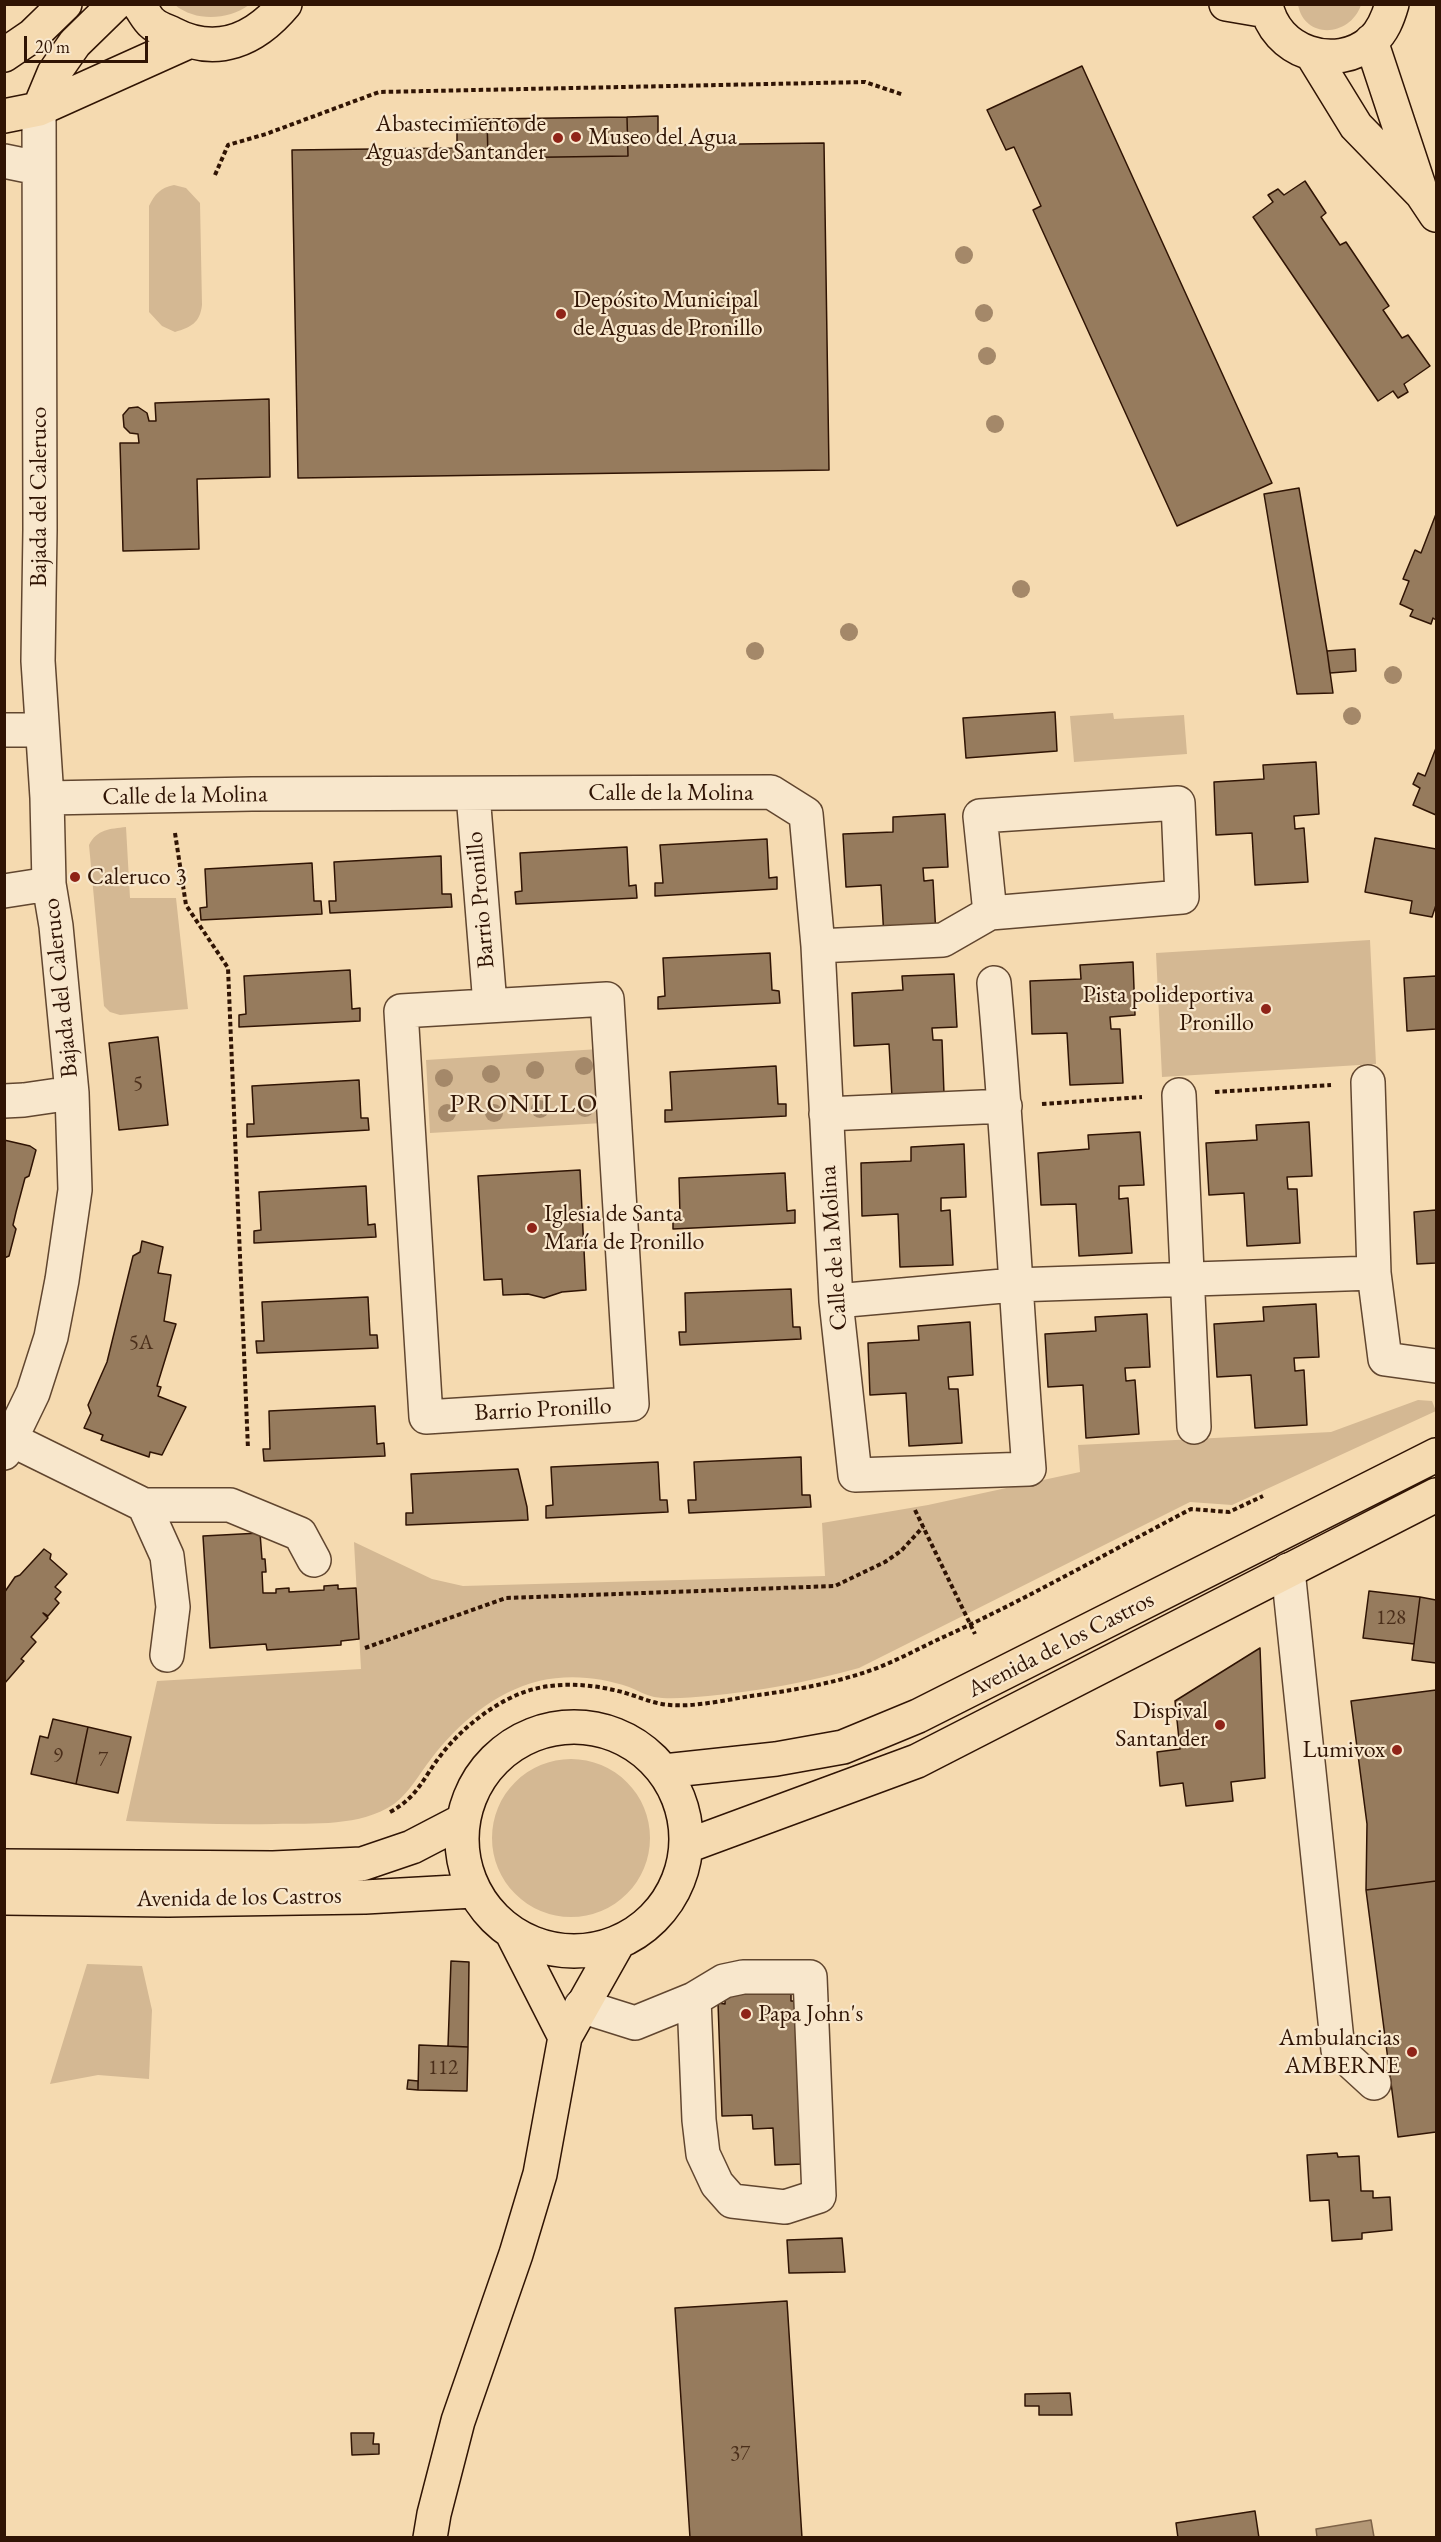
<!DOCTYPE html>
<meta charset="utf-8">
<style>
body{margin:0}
#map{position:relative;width:1441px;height:2542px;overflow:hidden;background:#f5dab0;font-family:"EB Garamond",serif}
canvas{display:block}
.frame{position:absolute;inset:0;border:6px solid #301404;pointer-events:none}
.scale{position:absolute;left:24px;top:36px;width:124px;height:27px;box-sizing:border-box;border:3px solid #301404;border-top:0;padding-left:8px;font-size:18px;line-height:21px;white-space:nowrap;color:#301404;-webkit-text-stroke:4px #f8e7cc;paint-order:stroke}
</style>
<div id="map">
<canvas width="1441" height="2542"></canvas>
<div class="frame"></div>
<div class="scale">20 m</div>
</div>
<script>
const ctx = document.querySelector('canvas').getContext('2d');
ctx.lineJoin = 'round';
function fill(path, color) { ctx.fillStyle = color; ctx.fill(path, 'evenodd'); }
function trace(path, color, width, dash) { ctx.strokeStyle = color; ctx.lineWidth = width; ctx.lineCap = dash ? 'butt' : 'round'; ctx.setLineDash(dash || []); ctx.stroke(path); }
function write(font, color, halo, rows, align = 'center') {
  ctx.font = font + ' "EB Garamond",serif'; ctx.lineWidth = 4.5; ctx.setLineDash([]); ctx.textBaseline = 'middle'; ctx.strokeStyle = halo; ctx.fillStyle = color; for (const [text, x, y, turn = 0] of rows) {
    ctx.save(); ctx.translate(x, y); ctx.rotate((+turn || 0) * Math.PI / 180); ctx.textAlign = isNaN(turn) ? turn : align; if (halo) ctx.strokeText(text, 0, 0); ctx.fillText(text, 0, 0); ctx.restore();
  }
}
const green = new Path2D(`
 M175,5H249C228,20 196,22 175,5Z
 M1298,5V4L1361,5C1350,37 1305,40 1298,5Z
 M174,185L186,188L200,203L202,305C200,323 191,327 175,332L162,326L149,312V206C155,194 160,188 174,185Z
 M1113,713L1114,719L1184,715L1187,754L1074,762L1070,716Z
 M126,827L130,898H176L188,1009L120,1015L110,1012L104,1006L89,845C97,829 110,829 126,827Z
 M1370,940L1376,1064L1162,1077L1156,953Z
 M599,1049L603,1123L430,1133L426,1060Z
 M1418,1400L1432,1401L1436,1411L1232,1505L1190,1502L859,1668C809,1682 759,1691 708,1696C691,1697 671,1700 654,1697C645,1695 637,1690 629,1687C601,1677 568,1674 539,1681C495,1692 458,1723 431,1759C419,1774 410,1792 394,1804C360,1827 314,1823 275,1824C225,1825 176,1823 126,1821L157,1681L361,1669L354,1542L432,1579L463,1586L825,1576L822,1523L928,1505L1080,1472L1078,1445L1331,1432Z
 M492 1838a79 79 0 1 1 158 0a79 79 0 1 1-158 0Z
 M87,1964L142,1966L152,2010L149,2079L98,2075L50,2084Z`);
const water = new Path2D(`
 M1371,2520L1374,2537H1317L1316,2529Z`);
const building = new Path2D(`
 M1082,66L1272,483L1177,526L1033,210L1041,206L1014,147L1006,150L987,110Z
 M658,116V145L824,143L829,470L298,478L292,150L457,148V120L487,119L488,158L628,156L627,117Z
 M627,117L628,156L488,158L487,119Z
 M1305,181L1326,213L1321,217L1340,245L1346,242L1389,306L1383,310L1402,338L1408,335L1430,366L1404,384L1408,392L1398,398L1393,391L1378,401L1253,217L1273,202L1268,195L1278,189L1284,195Z
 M269,399L270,477L197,479L199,549L123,551L120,443H139L138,434L130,433L124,427L123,415L129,408L138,407L147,413L149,421H156L155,403Z
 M1299,488L1327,651L1333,693L1297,694L1264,494Z
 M1436,514V620L1433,618L1431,624L1410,616L1413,610L1400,604L1409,581L1403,579L1415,550L1421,553Z
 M1355,649L1356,671L1330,673L1327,651Z
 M1055,712L1057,751L966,758L963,718Z
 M1436,748V815L1413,805L1420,788L1413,784L1418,773L1425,776Z
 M1316,762L1319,814L1294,816L1295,829L1304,828L1308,882L1255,885L1252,833L1216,835L1214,782L1264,779L1263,765Z
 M945,814L948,867L923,868L924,881L933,880L936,935L884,938L881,885L846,887L843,834L893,832V817Z
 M1375,838L1436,849V905L1432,917L1410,913L1412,901L1365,892Z
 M767,839L769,878L777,877V889L655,896V883H663L660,845Z
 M627,847L629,886L636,885L637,898L516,904L515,892L522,891L520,853Z
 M441,856L442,894H451L452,907L330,913L329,901H336L334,862Z
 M312,863L314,901H321L322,914L201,920L200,908L207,907L205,869Z
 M770,953L772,990L779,991L780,1003L658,1009V997L665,996L663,958Z
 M1133,962L1135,1015L1110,1017L1111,1029H1120L1123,1083L1070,1085L1067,1033L1032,1034L1030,981L1081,979L1080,965Z
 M350,970L352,1009L360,1008V1021L239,1027V1015L246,1014L244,976Z
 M954,974L957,1027L932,1028L933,1040H942L944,1094L892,1097L889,1044L854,1046L852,993L903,990L902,976Z
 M1436,976V1029L1407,1031L1404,978Z
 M158,1037L168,1125L119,1130L109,1043Z
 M776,1066L778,1104H786V1116L665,1122V1110H672L670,1072Z
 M359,1080L361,1118H368L369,1130L247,1137V1124H254L252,1086Z
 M1309,1122L1312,1176L1287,1177L1288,1189H1297L1300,1243L1247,1246L1244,1193L1209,1195L1206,1143L1257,1140L1256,1125Z
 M1140,1132L1144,1185L1119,1186V1199L1128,1198L1132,1253L1079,1256L1076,1204L1041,1205L1038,1153L1089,1149L1088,1135Z
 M4,1140L30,1146L36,1150L29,1176L25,1178L16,1212L13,1225L16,1229L9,1256L4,1258Z
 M964,1144L966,1197L941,1198V1211L950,1210L953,1265L900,1267L898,1214L862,1216L861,1163L911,1161V1147Z
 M580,1170L586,1290L562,1292L544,1298L528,1294L503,1295L502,1279L484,1280L478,1176Z
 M785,1173L787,1211L795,1210V1223L673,1229V1216H680L679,1178Z
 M366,1186L368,1225L375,1224L376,1237L254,1243V1231L261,1230L259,1192Z
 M1436,1210V1263L1417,1264L1414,1212Z
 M142,1241L163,1247L158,1273L171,1275L164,1321L176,1324L157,1386L161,1387L158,1396L186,1407L162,1455L150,1452L149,1457L101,1440L103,1435L84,1428L91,1413L88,1405L107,1362L133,1256L140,1252Z
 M791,1289L793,1327H800L801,1339L680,1345L679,1332H686L685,1293Z
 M368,1297L370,1335H377L378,1348L257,1353L256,1341H264L262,1302Z
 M1316,1304L1319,1357L1294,1358L1295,1371L1304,1370L1307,1425L1255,1428L1251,1375L1217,1377L1214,1324L1264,1321L1263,1307Z
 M1147,1314L1150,1367L1125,1368L1126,1381L1135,1380L1139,1434L1086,1438L1083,1385L1048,1387L1045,1334L1096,1331L1095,1317Z
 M970,1322L973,1375L948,1377L949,1389H958L962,1443L909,1446L906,1393L870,1395L868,1343L919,1340L918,1326Z
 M375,1406L377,1444L384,1443L385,1456L264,1461L263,1449H270L269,1411Z
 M801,1457L802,1495H810L811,1507L689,1513L688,1500H696L694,1462Z
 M658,1462L660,1500H667L668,1512L546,1518V1506L553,1505L551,1467Z
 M518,1469L527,1507L528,1520L406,1525V1513H413L411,1474Z
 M260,1533L262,1559H265L266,1572H262L263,1593H276V1589L289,1588V1592L324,1590V1586L338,1585V1589L356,1588L359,1639L341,1641V1645L267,1650L266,1644L210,1648L203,1536Z
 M44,1549L51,1554L50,1559L67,1574L55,1587L61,1592L55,1599L59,1603L48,1616L43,1613L48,1618L31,1637L36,1642L21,1659L24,1661L4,1684V1593L15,1577L20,1575Z
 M1369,1591L1420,1597L1414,1644L1363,1638Z
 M1420,1597L1436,1600V1663L1412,1660Z
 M1260,1648L1265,1778L1231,1782L1233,1801L1186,1806L1183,1783L1160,1786L1157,1752L1180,1749L1175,1701Z
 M1436,1690V1881L1366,1890L1367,1824L1351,1701Z
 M53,1719L88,1727L76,1784L31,1774L40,1736L48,1738Z
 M88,1727L131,1737L118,1793L76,1784Z
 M1436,1881V2132L1398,2137L1366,1890Z
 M451,1961L469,1962L468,2047L448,2046Z
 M791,1988V2001H799L803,2164L775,2165L773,2128L753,2129L752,2115L722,2116L718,2003L725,2004V1991L740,1994L776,1993Z
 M419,2045L468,2047L467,2091L418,2090Z
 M408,2080L418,2081V2090L407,2089Z
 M1337,2153L1338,2157L1359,2156L1361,2191H1373V2198L1390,2197L1392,2230L1362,2233V2239L1332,2241L1329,2200L1310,2201L1307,2155Z
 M842,2238L845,2272L789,2273L787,2240Z
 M787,2301L802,2538H690L675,2308Z
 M1070,2393L1072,2415H1039V2406H1025V2394Z
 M351,2433H374L373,2444H379V2454L352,2455Z
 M1255,2511L1259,2538H1178L1176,2523Z`);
const path = new Path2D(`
 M215,175L228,145L266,134L379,92L865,82L904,95
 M175,833L186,905L228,968L248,1449
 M1215,1092L1331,1085
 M1042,1104L1142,1097
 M915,1510L975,1634
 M365,1648L506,1598L835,1586L885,1562L901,1551L923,1527
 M390,1812C418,1797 423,1778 441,1755C460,1730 490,1706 519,1694C551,1681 588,1683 622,1692C637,1696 653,1704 670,1705C696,1707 725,1700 751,1696C789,1691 830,1684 866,1672C890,1664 914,1651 937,1640C1023,1601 1107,1553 1191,1509L1229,1512L1263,1496`);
const minor = new Path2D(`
 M4,161L38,168
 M4,730H42
 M473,794L490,1005
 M47,798L252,794L771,792L806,814L818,946L836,1301L855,1475L1029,1469C1016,1307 1009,1145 994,983
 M4,891L49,884
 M818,946L943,940L990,913L1182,897L1178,803L980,816L990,913
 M607,999L632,1404L426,1417L401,1011Z
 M1368,1082L1374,1273
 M1179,1095L1194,1427
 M4,1101L24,1100L72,1093
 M826,1114L1005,1106
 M836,1301L1014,1285L1374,1273L1385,1359L1436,1366
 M12,1440L144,1505L167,1556L173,1607L167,1655
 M4,1453L33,1393L51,1337L62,1280L75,1190L72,1093L56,926L49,884L47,798L38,661L40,530L39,109
 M144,1505H230L300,1534L314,1560
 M1288,1570L1338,2050L1374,2083
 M581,2006L635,2023L694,1999L724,1981L743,1977H810L819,2196L785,2207L732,2201L717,2184L703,2154L699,2120L694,1999`);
const major = new Path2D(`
 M138,4C143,10 147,19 152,23C157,28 167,31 173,34C217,57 255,40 285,4
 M1226,4L1267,11
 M1266,4C1274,52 1336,73 1372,41C1383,31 1388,18 1392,4
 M1371,41L1419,186
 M4,55L32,36L65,4
 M1313,56L1356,126L1422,194L1436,215
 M39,109L54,73L75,43L115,4
 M4,116L39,109L188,42
 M462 1839a112 112 0 1 1 224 0a112 112 0 1 1-224 0Z
 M664,1771L776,1759L843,1747L918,1716L1436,1455
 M687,1846L917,1761L1436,1495
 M4,1866L273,1868L362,1864L412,1847L462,1821
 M4,1898L168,1900L365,1897L473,1891
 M513,1935L565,2037
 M430,2538L434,2514L458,2421L516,2254L540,2174L565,2037L618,1943`);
const trees = [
 [964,255],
 [984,313],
 [987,356],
 [995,424],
 [1021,589],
 [849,632],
 [755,651],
 [1393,675],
 [1352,716],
 [584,1066],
 [535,1070],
 [491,1074],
 [444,1078],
 [585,1108],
 [540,1109],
 [447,1113],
 [494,1113]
];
const markers = [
 [576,137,6,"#8f2418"],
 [558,138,6,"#8f2418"],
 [561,314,6,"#8f2418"],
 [75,877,6,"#8f2418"],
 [1266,1009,6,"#8f2418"],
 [532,1228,6,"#8f2418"],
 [1220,1725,6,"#8f2418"],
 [1397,1750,6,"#8f2418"],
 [746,2014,6,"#8f2418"],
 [1412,2052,6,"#8f2418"]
];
const numberNames = [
 ["5",138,1084],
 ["5A",141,1343],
 ["128",1391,1618],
 ["9",58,1756],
 ["7",103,1760],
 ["112",443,2068],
 ["37",740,2454]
];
const poiNames = [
 ["Abastecimiento de",546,124],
 ["Aguas de Santander",546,152],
 ["Museo del Agua",588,137,"left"],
 ["Depósito Municipal",573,300,"left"],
 ["de Aguas de Pronillo",573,328,"left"],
 ["Caleruco 3",87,877,"left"],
 ["Pista polideportiva",1254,995],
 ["Pronillo",1254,1023],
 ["Iglesia de Santa",544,1214,"left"],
 ["María de Pronillo",544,1242,"left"],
 ["Dispival",1208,1711],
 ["Santander",1208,1739],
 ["Lumivox",1385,1750],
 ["Papa John's",758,2014,"left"],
 ["Ambulancias",1400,2038],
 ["AMBERNE",1400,2066]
];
const streetNames = [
 ["Bajada del Caleruco",39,497,-90],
 ["Calle de la Molina",671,793],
 ["Calle de la Molina",185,796,-1],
 ["Barrio Pronillo",481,900,-95],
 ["Bajada del Caleruco",61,988,-96],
 ["Calle de la Molina",834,1248,-94],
 ["Barrio Pronillo",543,1410,-3],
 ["Avenida de los Castros",1061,1645,-27],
 ["Avenida de los Castros",239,1898,-1]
];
const quarterNames = [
 ["PRONILLO",524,1105]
];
fill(green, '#d4b893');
fill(water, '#b29776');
trace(water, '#7e6348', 1.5);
fill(building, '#967b5d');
trace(building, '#301404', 1.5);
trace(minor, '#61462f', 36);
trace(major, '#301404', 36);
trace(path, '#301404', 4, [4.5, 3]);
trace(minor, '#f8e7cc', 33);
trace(major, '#f5dab0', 33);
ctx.fillStyle = '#a48869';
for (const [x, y] of trees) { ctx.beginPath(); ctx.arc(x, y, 9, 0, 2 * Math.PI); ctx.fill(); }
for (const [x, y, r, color] of markers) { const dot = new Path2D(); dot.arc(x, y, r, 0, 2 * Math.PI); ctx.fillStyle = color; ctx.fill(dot); trace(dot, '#f8e7cc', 2); }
write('21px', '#4a2e1a', null, numberNames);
write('24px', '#301404', '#f8e7cc', poiNames, 'right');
write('24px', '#301404', '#f8e7cc', streetNames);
ctx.letterSpacing = '1.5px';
write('27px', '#301404', '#f8e7cc', quarterNames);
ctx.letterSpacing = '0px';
</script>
